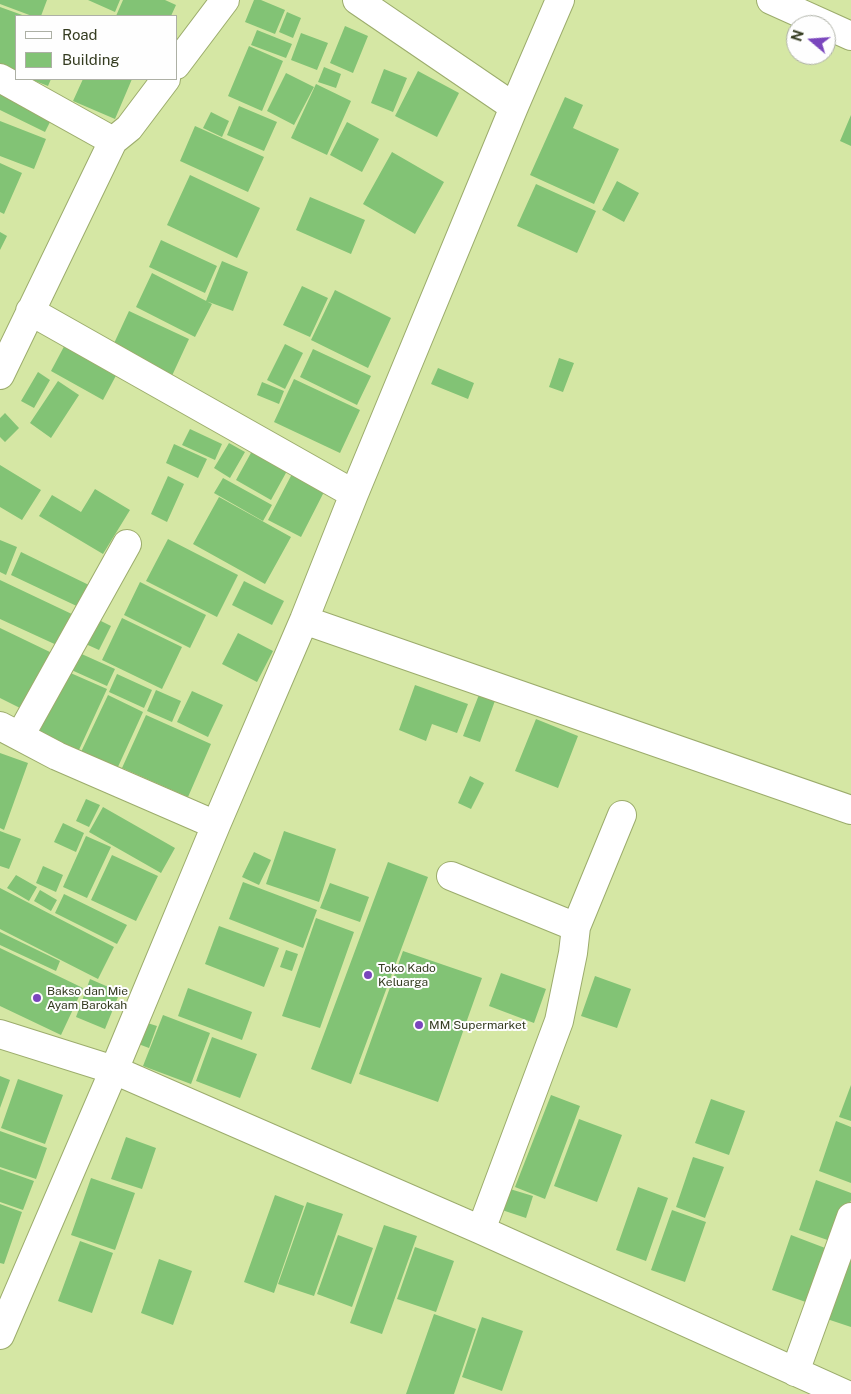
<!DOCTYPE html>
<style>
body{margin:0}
#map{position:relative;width:851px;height:1394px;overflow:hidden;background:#d5e7a4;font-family:"Public Sans",sans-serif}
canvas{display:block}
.legend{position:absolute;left:15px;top:15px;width:162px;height:65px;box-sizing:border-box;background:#fefefe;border:1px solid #adb0a5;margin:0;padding:6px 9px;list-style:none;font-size:15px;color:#343b20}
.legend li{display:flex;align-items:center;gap:10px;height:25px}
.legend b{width:25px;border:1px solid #adb0a5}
.north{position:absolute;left:786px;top:15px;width:50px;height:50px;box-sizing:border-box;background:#fefefe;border:1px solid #adb0a5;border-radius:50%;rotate:288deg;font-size:14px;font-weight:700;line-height:20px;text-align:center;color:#343b20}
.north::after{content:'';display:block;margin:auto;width:18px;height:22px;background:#7a46bd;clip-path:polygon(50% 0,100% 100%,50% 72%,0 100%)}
</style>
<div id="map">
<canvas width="851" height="1394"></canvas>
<ul class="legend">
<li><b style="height:6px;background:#fff"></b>Road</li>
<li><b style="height:14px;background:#82c375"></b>Building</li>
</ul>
<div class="north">N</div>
</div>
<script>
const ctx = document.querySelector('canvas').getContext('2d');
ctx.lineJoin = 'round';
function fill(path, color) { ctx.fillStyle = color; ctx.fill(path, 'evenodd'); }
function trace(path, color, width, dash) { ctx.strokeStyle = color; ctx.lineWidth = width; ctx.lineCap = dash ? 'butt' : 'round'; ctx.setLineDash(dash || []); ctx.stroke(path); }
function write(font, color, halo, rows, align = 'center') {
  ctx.font = font + ' "Public Sans",sans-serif'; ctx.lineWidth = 4; ctx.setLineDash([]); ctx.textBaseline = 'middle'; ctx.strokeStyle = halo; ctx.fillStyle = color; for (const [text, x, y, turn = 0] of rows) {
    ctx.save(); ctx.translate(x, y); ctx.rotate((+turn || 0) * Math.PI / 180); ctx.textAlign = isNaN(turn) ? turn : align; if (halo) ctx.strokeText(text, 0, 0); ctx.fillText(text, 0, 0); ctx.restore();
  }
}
const building = new Path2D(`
 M0,0H47L41,16H32L0,4Z
 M88,0H120L115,12Z
 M123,0H165L176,5L171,16H116Z
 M254,0H261L285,10L275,34L245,22Z
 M0,7L25,16H16V74L0,67Z
 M287,12L301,18L293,38L279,32Z
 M345,26L368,36L353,73L330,63Z
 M257,30L292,44L286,58L251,45Z
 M301,33L328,43L317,70L291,60Z
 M249,46L283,61L262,111L228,96Z
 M324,67L341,74L336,88L318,82Z
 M384,69L407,78L393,112L371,103Z
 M418,71L459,93L437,137L395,116Z
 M286,73L314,87L294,125L267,111Z
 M30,79H51L48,86Z
 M83,79H132L115,119L73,101Z
 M316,84L351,101L327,155L291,138Z
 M0,93L56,110L45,132L0,110Z
 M565,97L583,105L573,128L619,149L594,204L530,175Z
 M239,106L277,122L264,151L227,135Z
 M211,112L229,121L222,137L203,128Z
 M851,115V146L840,141Z
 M0,121L46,139L34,169L0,156Z
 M347,122L379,139L362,172L330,155Z
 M195,126L264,157L248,192L180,161Z
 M392,152L444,182L415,234L363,204Z
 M0,163L22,173L4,214L0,212Z
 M190,175L260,208L237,258L167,225Z
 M617,181L639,193L624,222L602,210Z
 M536,184L596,211L577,253L517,226Z
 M310,197L365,220L351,254L296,230Z
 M0,232L7,236L0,250Z
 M161,240L217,266L205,293L149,267Z
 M222,261L248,272L233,311L206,301Z
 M152,273L212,304L195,337L136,307Z
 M302,286L328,298L310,337L283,325Z
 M335,290L391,318L368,368L311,340Z
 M129,311L189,339L170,380L110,352Z
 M68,339L120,368L103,400L51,371Z
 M285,344L303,353L285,389L267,380Z
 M313,349L371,376L357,405L300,377Z
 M559,358L574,363L563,392L549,387Z
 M438,368L474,383L468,399L431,384Z
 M38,372L50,380L34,408L21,401Z
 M294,379L360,410L340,453L274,422Z
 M58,381L79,395L51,438L30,423Z
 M262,382L284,391L279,404L257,395Z
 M5,413L19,428L5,442L0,437V418Z
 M190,429L222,444L215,460L182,445Z
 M229,443L245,452L230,478L214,468Z
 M174,444L207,459L198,478L166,463Z
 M252,451L287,471L271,500L236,480Z
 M0,465L41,490L22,520L0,507Z
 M293,472L326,488L301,537L268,520Z
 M168,476L184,484L167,522L151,514Z
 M223,478L272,505L263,521L214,493Z
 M95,489L130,510L103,554L39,516L52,495L81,512Z
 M219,497L291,537L265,584L193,544Z
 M168,539L238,575L217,617L146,581Z
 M0,540L17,547L6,575L0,572Z
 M21,552L93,587L83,609L11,575Z
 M0,580L76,616L61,647L0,619Z
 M244,581L284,601L272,625L232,605Z
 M140,582L206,615L190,648L124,615Z
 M91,616L111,626L99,650L79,641Z
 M122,618L182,647L162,689L102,660Z
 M0,628L52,653L24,710L0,698Z
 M238,633L273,651L257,682L222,664Z
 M75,651L115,669L107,686L67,668Z
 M66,671L107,689L78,752L38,735Z
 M117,674L152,690L144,708L109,692Z
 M415,685L468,704L457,733L432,724L426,741L399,730Z
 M156,690L181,701L172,722L147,711Z
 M192,691L223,705L208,737L177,722Z
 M480,692L496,698L480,742L463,736Z
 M108,695L143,712L117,769L81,752Z
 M146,715L211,744L188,797L122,768Z
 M536,719L578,736L558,788L515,771Z
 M0,753L28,763L4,830L0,828Z
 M470,776L484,783L471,809L458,803Z
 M86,799L100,805L89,827L76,821Z
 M103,807L175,848L161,873L89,832Z
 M63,823L84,833L76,852L54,842Z
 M0,831L21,839L9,869L0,866Z
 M284,831L336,849L319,902L266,884Z
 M86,836L111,847L87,898L63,887Z
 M254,852L271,860L259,885L242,877Z
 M112,855L158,876L136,921L91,900Z
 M388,862L428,877L351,1084L311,1069Z
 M43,866L63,875L56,892L36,883Z
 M16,875L37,887L29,901L7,888Z
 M243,882L317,910L303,948L229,919Z
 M330,883L369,897L360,922L320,908Z
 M0,888L114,947L98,979L0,929Z
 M40,890L57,900L51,911L34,901Z
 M64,894L127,925L117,944L55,913Z
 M316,918L354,932L320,1028L282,1016Z
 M219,926L279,948L264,987L205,964Z
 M0,932L60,961L56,971L0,945Z
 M0,948L83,988L61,1035L0,1006Z
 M286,950L298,954L292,971L280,967Z
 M403,951L482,978L438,1102L359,1074Z
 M501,973L546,989L534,1023L489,1006Z
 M595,976L631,989L617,1028L581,1016Z
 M90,979L120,992L105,1029L76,1017Z
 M188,988L252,1012L242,1040L178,1016Z
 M163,1015L210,1033L191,1084L143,1066Z
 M141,1021L157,1026L149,1048L133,1042Z
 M212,1037L257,1054L240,1098L196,1081Z
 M0,1076L10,1080L0,1108Z
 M18,1079L63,1095L45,1144L1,1128Z
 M851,1085V1121L839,1117Z
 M551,1095L580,1106L545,1199L515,1187Z
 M711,1099L745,1111L729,1155L695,1143Z
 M579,1119L622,1135L597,1202L554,1186Z
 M836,1121L851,1127V1183L819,1171Z
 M0,1131L47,1148L36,1179L0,1167Z
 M126,1137L156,1148L142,1189L111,1179Z
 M693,1157L724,1167L705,1218L676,1207Z
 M0,1169L34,1181L23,1210L0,1202Z
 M91,1178L135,1193L115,1250L71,1235Z
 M816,1180L851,1193V1200L836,1243L799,1230Z
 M638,1187L668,1198L646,1261L616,1250Z
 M510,1189L533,1196L526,1218L502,1210Z
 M275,1195L304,1206L274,1293L244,1282Z
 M307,1202L343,1214L314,1296L278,1284Z
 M0,1204L22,1212L4,1264L0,1263Z
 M672,1210L706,1222L685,1282L651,1270Z
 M384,1225L417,1236L382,1334L350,1323Z
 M338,1235L373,1248L352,1307L317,1294Z
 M791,1235L833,1251L814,1305L772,1290Z
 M80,1241L113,1253L92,1313L58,1301Z
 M415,1247L454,1261L436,1312L397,1299Z
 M846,1256L851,1257V1327L824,1318Z
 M159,1259L192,1271L173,1325L141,1313Z
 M434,1314L476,1329L454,1394H406Z
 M482,1317L523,1331L502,1391L462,1377Z`);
const minor = new Path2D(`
 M357,0L514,107
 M771,0L851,36
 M176,65L225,0
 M0,78L113,141
 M30,311L354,494
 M0,375L113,141L129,128L166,79
 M304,620L851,810
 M0,726L57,756L216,825
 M20,736L127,544
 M451,876L576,927
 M0,1034L114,1070L481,1230L845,1394
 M481,1230L559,1021L573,953L576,927L622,815
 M0,1335L114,1070L216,825L304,620L354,494L514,107L560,0
 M795,1372L851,1217`);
const markers = [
 [368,975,5,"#7a46bd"],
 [37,998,5,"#7a46bd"],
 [419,1025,5,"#7a46bd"]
];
const poiNames = [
 ["Toko Kado",378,968],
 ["Keluarga",378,982],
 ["Bakso dan Mie",47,991],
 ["Ayam Barokah",47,1005],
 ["MM Supermarket",429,1025]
];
fill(building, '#82c375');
trace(minor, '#9cac6c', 30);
trace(minor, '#fff', 28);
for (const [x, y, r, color] of markers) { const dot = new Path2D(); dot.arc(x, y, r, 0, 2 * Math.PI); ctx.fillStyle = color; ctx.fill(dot); trace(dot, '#fefefe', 2); }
write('12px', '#343b20', '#fefefe', poiNames, 'left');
</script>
